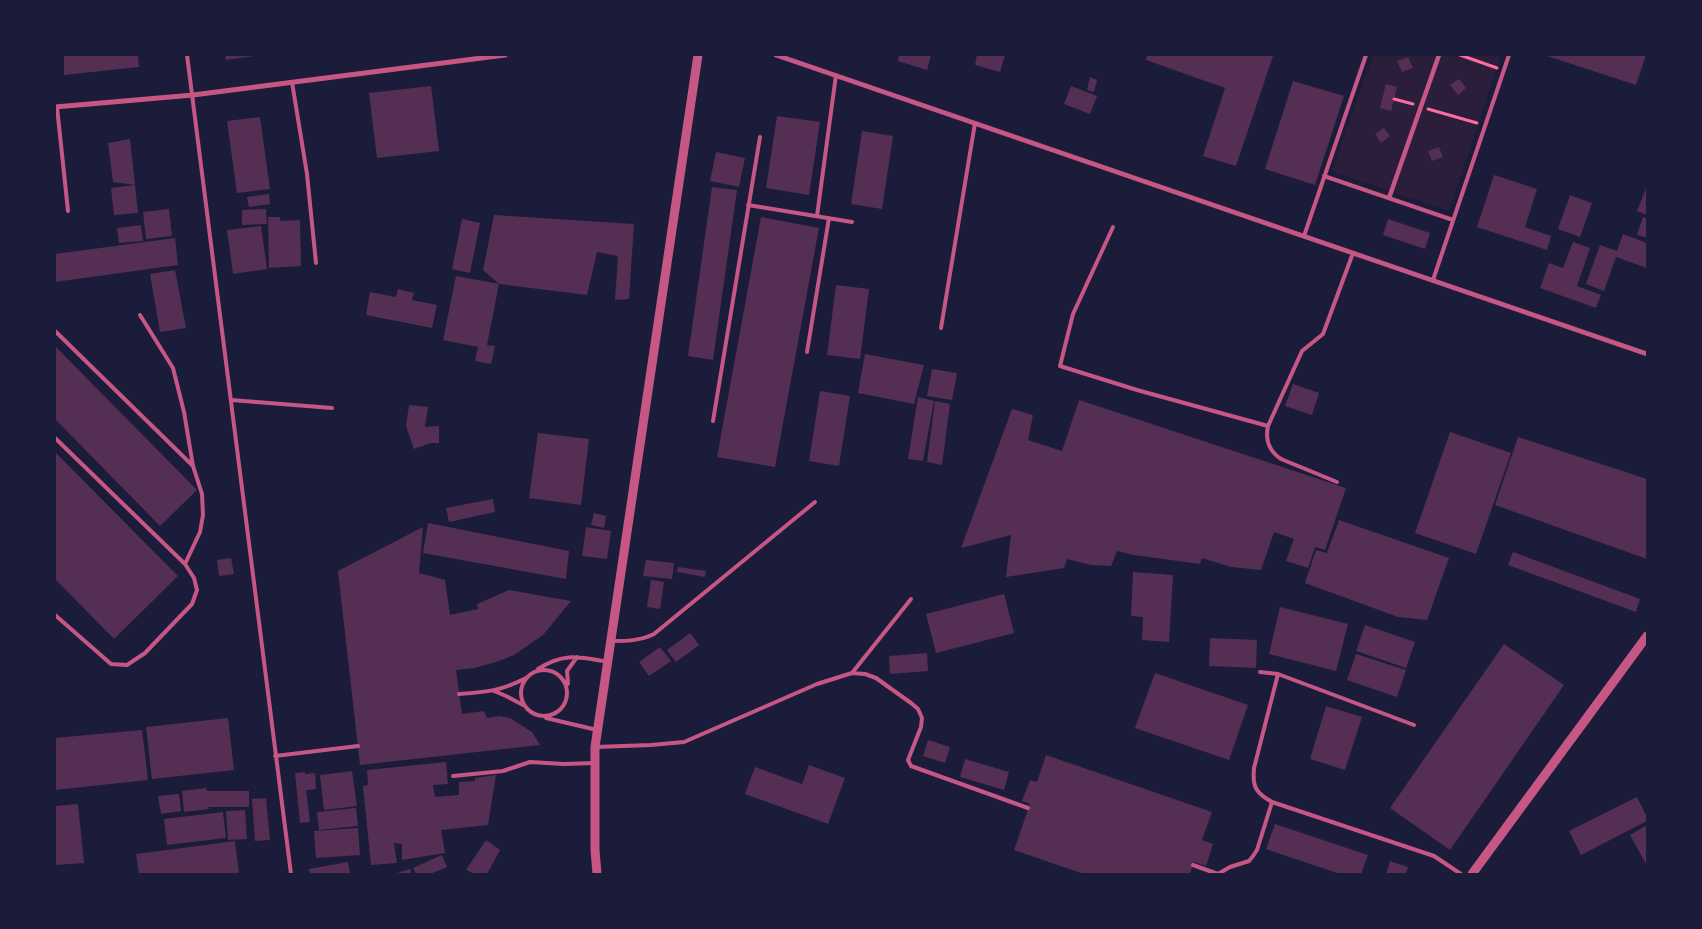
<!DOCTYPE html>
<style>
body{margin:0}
#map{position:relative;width:1702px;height:929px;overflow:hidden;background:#1b1b3a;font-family:Jost,sans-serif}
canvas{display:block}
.frame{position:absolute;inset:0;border:56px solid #1b1b3a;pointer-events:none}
</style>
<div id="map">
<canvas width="1702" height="929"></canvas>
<div class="frame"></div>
</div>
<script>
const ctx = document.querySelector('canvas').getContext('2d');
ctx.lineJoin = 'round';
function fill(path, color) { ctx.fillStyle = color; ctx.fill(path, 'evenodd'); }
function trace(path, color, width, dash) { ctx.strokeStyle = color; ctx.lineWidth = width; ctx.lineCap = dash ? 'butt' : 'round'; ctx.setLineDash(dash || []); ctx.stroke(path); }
const green = new Path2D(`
 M1373,55H1501L1449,211L1332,171Z`);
const building = new Path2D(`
 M64,55H138L139,67L64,75Z
 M225,55H254V56L226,60Z
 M899,55H931L927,70L898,61Z
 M977,55H1005L1000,72L975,65Z
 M1147,55L1273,56L1236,166L1203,156L1225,88L1146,60Z
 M1544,55H1646L1636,85Z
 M1408,57L1413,68L1402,72L1397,61Z
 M1090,77L1097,80L1094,92L1087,90Z
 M1459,79L1466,88L1458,95L1450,85Z
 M1293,81L1344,96L1315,185L1265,169Z
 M1386,84L1397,87L1391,111L1380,108Z
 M431,86L439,151L377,158L369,93Z
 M1071,86L1097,96L1090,114L1064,104Z
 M777,116L820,122L809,195L766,188Z
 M260,117L270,189L237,193L227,121Z
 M1384,128L1390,136L1381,143L1375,134Z
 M862,131L893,136L882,209L851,204Z
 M130,139L138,213L114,215L111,188L135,185L113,182L108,143Z
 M1439,147L1443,157L1432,161L1428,151Z
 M716,152L745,158L739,187L710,181Z
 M1494,175L1537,189L1525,227L1551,236L1547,250L1477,227Z
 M1647,186V215L1637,211Z
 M712,187L737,190L713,360L688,356Z
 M269,194L270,204L249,207L247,197Z
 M1570,195L1592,203L1580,237L1558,229Z
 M169,209L172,236L146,239L143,212Z
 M266,209L267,224L242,225V210Z
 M494,215L634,224L629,299L615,300L618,256L597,252L587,295L499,284L483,270Z
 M268,217H280V221L300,220L301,266L269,268Z
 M761,217L819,228L775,467L717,457Z
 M1643,217L1647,218V238L1637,235Z
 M462,219L480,223L470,273L452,269Z
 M1388,219L1430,233L1425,249L1383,235Z
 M141,225L143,241L119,243L117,228Z
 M261,226L267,269L233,274L227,230Z
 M1623,234L1647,243V268L1616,257L1604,291L1586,284L1600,245L1617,251Z
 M175,238L178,265L55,282V254Z
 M1573,242L1590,248L1577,286L1601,295L1596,308L1540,288L1549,263L1563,268Z
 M175,270L186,328L160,332L150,274Z
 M456,276L499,284L487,345L495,346L491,364L475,361L478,347L443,340Z
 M836,285L869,289L860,359L827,355Z
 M398,289L414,293L412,300L437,305L432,328L366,315L370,292L396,297Z
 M55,346L197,490L160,526L55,419Z
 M865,354L924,365L914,404L858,393Z
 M932,369L957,373L952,400L927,396Z
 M1293,384L1319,393L1312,415L1285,406Z
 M820,391L850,396L839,466L809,461Z
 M918,397L934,401L923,461L908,459Z
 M1079,400L1346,488L1325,550L1315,547L1308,568L1286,561L1294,539L1274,532L1261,570L1231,567L1202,558L1200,564L1134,555L1117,551L1111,566L1091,565L1067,559L1064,568L1006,577L1011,535L961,548L1012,409L1033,415L1028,440L1062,451Z
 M935,401L950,404L942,465L927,462Z
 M409,405L428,407L425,427L439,426V443H431L414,449L406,426Z
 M1450,432L1511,453L1476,554L1415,533Z
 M538,433L589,439L581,505L529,498Z
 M1518,437L1647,479V559L1495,505Z
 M55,452L178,576L114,639L55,579Z
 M493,499L495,512L449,522L446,508Z
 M594,513L606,516L604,528L591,525Z
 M1339,520L1449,558L1427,620L1398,617L1305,583L1316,550L1327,553Z
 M428,523L569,551L566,579L423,553Z
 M423,527L419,573L445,580L450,615L478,609L477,604L509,590L571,601L543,635L514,655L499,661L475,668L456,670L462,714L484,711L487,718L499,716L510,718L532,732L540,745L360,765L338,571Z
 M586,527L611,531L607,559L582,556Z
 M1513,552L1640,599L1636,612L1508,565Z
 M231,558L234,574L219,576L217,560Z
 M646,560L674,563L672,579L643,576Z
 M678,567L706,571L705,577L677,572Z
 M1133,572L1173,575L1169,642L1142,640L1143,617L1131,616Z
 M651,580L664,582L660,609L647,607Z
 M1004,594L1014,633L936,653L926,614Z
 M1280,607L1348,624L1336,671L1269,654Z
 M1365,625L1415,642L1406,668L1356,651Z
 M690,633L699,645L676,662L667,650Z
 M1210,638L1257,640L1256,668L1209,666Z
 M1504,644L1564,685L1450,850L1390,808Z
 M660,647L671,661L649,676L639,662Z
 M927,653L928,671L890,674L889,656Z
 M1356,654L1406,670L1397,697L1347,680Z
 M1155,673L1248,705L1229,760L1135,728Z
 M1326,706L1362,717L1345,770L1310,759Z
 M228,718L234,770L152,779L146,727Z
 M142,730L148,780L55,790V738Z
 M928,740L950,747L945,763L923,756Z
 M1046,755L1212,812L1202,840L1213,844L1206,866L1194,862L1190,874H1084L1014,850L1030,804L1022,801L1030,780L1037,782Z
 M965,759L1009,772L1004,790L960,777Z
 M446,762L448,784L433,785L435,797L459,795V782L475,781V778L496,775L488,825L441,830L445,853L402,860V844L394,843L397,863L371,865L363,786L368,785L367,770Z
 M809,765L845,778L828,824L745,794L755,767L802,784Z
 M352,771L357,806L324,810L320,775Z
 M305,772V774L315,773L316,789L306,790L310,822L300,823L295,773Z
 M206,788L207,791H249V807H208L209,809L184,812L182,791Z
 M179,794L181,811L161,814L158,796Z
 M1637,797L1647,817V821L1581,855L1569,831Z
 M266,798L270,840L255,841L252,799Z
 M78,804L84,863L55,865V806Z
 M356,808L358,826L319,830L317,812Z
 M245,810L247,839L228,840L226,811Z
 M223,812L226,838L167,845L164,819Z
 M1275,824L1368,855L1361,874H1340L1266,849Z
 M1647,825V866L1630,835Z
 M358,828L360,855L316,858L314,831Z
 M486,840L500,850L487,874H475L466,870Z
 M235,841L239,874H139L136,854Z
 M442,855L447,867L430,874H416L413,868Z
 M1390,861L1408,867L1406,874H1386Z
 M348,862L350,874H310L309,869Z
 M410,869L412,874H394Z`);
const path = new Path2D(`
 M1460,55L1497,68
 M1394,99L1413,104
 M1428,109L1477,123`);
const service = new Path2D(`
 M187,55L291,874
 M292,82L307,174L316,263
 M57,107L68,211
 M1324,176L1453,220
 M748,205L852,222
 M817,216L836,75
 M1113,227L1073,314L1060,366L1137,390L1268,426
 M1304,236L1366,55
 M1433,280L1509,55
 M941,328L975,123
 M55,331L193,466
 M807,352L829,218
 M231,400L332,408
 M713,421L760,137
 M55,438L185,564L200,532L203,515L202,494L193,466L184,412L173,368L140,315
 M1337,482L1281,459C1269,451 1265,440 1268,426L1302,351L1323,334L1353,253
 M55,615L111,664L127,665L145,653L192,604L197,590L194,578L185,564
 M611,641C626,641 640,641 654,634L815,502
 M538,669C564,652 579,657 608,662
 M521 693a23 23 0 1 1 46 0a23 23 0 1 1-46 0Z
 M1260,672L1278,674L1414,725
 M852,673L911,599
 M1278,674L1254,768C1252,787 1256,793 1272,802L1434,856L1461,874
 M568,684L567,671L577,657
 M494,691L506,696L523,705
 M459,694C487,692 501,691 526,678
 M546,718L597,730
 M595,747L651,745L684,742L817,684L852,673L865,674L876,678L911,703L918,709L922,718L921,727L908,760L911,766L1028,808
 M275,756L358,746
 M453,776L503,771L530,762L564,764L594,763
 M1193,865L1218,874L1230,867L1249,861L1253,856L1257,850L1272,802`);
const pedestrian = new Path2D(`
 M1389,198L1439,55`);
const minor = new Path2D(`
 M776,55L1647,354
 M55,107L193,95L505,55`);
const tertiary = new Path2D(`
 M597,874L595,850V747L698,55
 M1472,874L1647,636`);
fill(green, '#2a1e3b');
fill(building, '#542f53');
trace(path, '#ff6b9d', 3);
trace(service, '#c65784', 4);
trace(pedestrian, '#c65784', 4.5);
trace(minor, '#c65784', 5);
trace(tertiary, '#c65784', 9);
</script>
